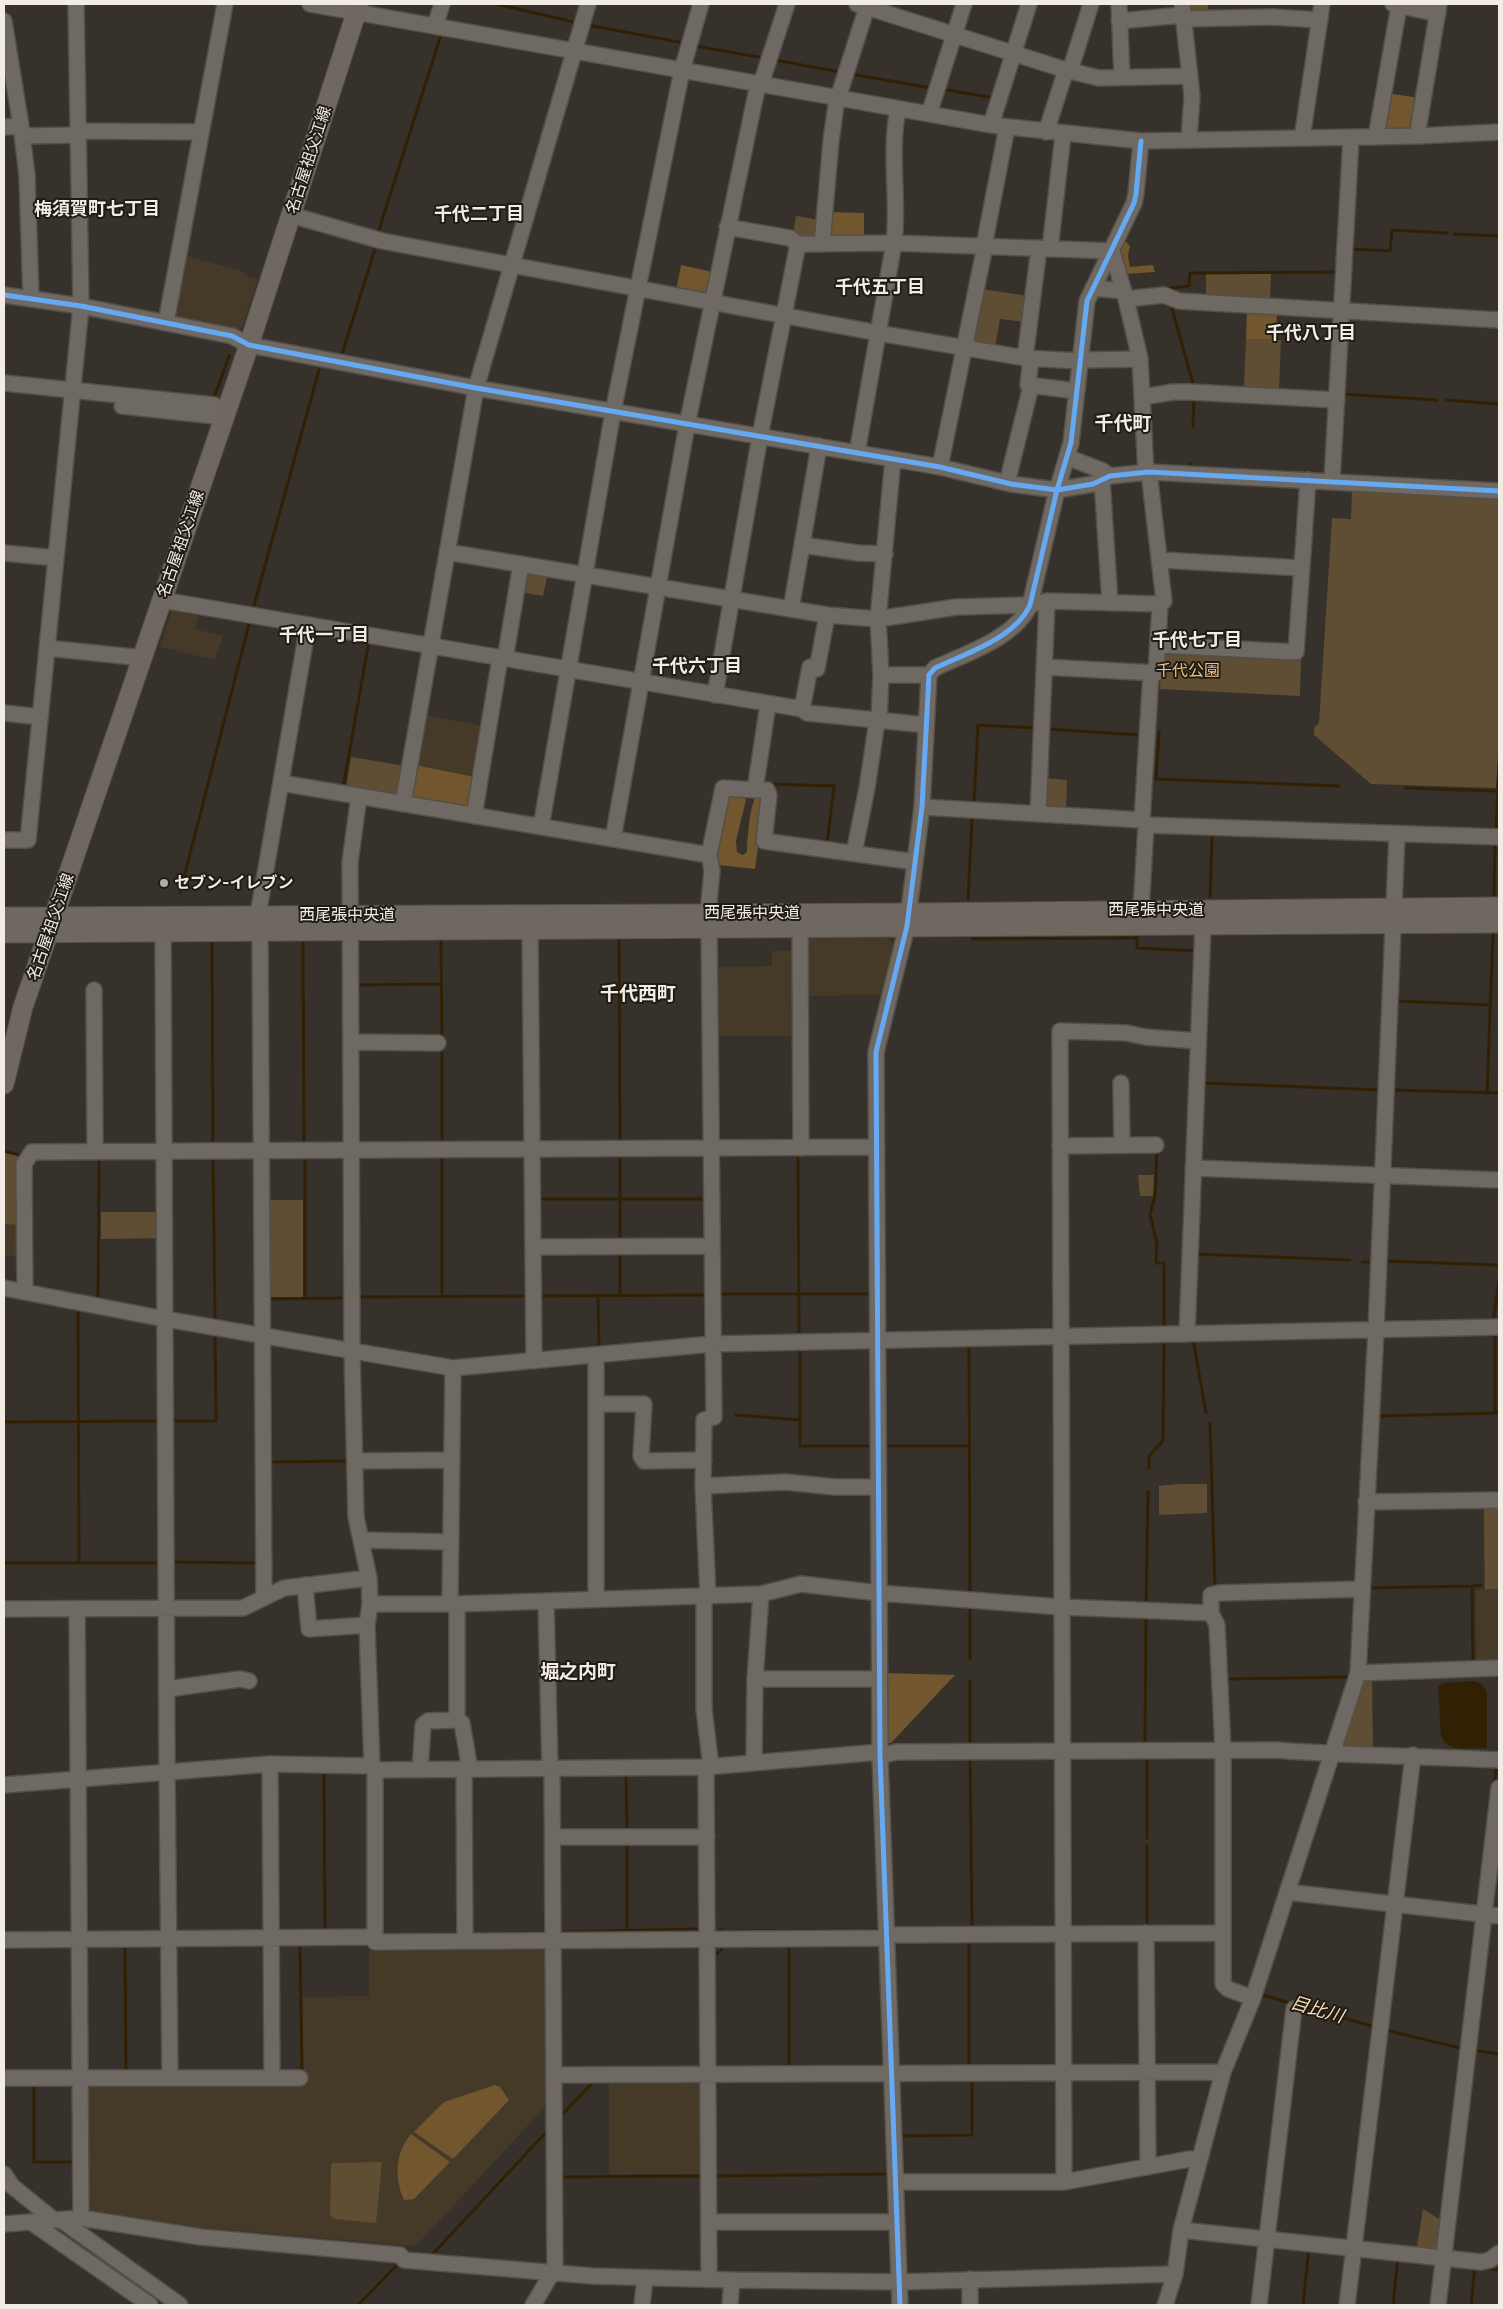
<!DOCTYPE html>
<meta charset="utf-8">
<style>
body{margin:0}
#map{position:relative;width:1503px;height:2309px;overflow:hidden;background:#36312b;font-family:Inter,sans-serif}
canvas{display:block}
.frame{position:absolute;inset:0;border:5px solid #f2ece4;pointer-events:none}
</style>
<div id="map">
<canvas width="1503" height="2309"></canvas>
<div class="frame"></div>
</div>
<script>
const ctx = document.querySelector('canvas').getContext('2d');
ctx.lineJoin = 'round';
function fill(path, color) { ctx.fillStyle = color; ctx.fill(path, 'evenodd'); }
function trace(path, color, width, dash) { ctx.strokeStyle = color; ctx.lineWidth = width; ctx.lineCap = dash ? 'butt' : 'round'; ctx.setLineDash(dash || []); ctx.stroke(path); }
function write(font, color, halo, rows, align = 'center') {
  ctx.font = font + ' Inter,"Noto Sans JP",sans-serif'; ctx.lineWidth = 4; ctx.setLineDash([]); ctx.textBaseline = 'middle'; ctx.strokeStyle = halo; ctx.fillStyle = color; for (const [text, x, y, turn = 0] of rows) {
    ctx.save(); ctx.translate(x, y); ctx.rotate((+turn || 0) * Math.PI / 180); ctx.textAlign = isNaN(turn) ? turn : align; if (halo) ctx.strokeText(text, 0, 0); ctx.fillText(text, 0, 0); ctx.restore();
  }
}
const built = new Path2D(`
 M183,255L242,271L249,277L258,279L243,326L240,329L173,316Z
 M180,607L201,611L195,629L223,636L215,660L160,647L172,610Z
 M424,715L484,726L475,777L415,765Z
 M804,938H887L895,946L882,995L804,996Z
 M772,951H797L796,1036H713V967L772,966Z
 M4,1224L20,1225L21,1257L4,1255Z
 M1483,1503H1499V1664H1476V1590L1484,1589Z
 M546,1950L547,2105L416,2246L203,2228L89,2210L85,2086L88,2083L303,2081L302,1997L369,1996V1951Z
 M701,2078L705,2174H609V2079Z`);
const green = new Path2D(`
 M1186,4H1208V9H1220V15L1188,16Z
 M796,216L819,220L818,235L813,240L793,236Z
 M1206,274H1271L1270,302L1206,298Z
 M981,289L1028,296L1025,322L1000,319L995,348L975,345L971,338Z
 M1246,339L1281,340L1279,389L1249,388L1244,385Z
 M1352,488L1499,496V732L1496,788L1371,784L1314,735V728L1319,723L1332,518L1351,519Z
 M529,570L548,573L543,596L521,592L524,573Z
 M1167,650L1301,657L1300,696L1160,689L1161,654Z
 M351,757L405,766L396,798L346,789Z
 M1044,778L1067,780L1066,810L1047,809L1042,804Z
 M4,1152L23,1157L20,1225L4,1224Z
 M1138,1175H1154L1153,1196H1140Z
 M265,1200H303V1297H266Z
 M101,1212H162V1238L101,1239Z
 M1179,1484H1207V1513L1159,1515V1486Z
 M1484,1506H1499V1589H1485Z
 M1360,1678H1372L1373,1750H1341Z
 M382,2162L376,2223L334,2219L330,2215L331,2165L333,2163Z
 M1423,2209L1444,2222L1440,2250L1416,2252Z`);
const forest = new Path2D(`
 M1387,93L1419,98L1415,125C1406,130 1390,133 1381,128Z
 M829,212L864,213V240L831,239L827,235Z
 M1121,241L1126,242L1130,246L1128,256L1130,267L1153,265L1155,272L1124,274L1118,255Z
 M681,265L713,272L709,292L703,296L676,291Z
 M1247,309L1277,310L1276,340L1246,339Z
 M415,765L475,777L470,808L413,801L409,795Z
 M731,795L744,797L746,800L736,841L737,852L743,855L747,852C747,840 750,802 757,795L765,799L755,869L718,865L716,862L727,800Z
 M884,1673L955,1675L891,1743H884Z
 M495,2085L500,2087L509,2100L453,2159L414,2132L444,2102Z
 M411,2134L450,2162L414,2199L404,2200C394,2178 395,2153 411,2134Z`);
const water = new Path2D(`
 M1475,1681L1483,1685L1487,1693V1747L1486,1748C1470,1748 1447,1753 1441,1736L1438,1687L1442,1683Z`);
const stream = new Path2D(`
 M496,4L578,23
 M587,25L684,43
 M694,48L695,46L764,58
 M774,60L841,72
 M851,74L931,88
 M942,89L994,98
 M378,233L440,38
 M1454,234L1499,236
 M1350,249L1390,251L1392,230L1447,233
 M1166,289L1189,286L1190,273L1339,272
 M1171,305L1194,387H1196
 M341,357L376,246
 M1342,394L1437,400
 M1446,400L1499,404
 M213,401L229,356
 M1193,427L1194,398
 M1190,469V464
 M253,609L319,370
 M1047,729L1140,735
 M1159,732L1156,779L1339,786
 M767,784L834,786L827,844
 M343,788L369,641
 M1405,788L1498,791
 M974,803L978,725L1036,728
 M1496,832L1499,765
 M180,893L250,620
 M1494,895L1495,841
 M1210,897L1212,837
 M968,899L972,820
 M972,939L1137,938V948L1198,951
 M619,940L620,1145
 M441,941L442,1041
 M303,942L304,1146
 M212,943L213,1147
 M358,985L441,984
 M1397,1001L1490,1005
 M442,1047V1146
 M1202,1083L1382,1090
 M1392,1090L1499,1093
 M1487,1093L1493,935
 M1157,1150L1155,1196L1150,1214L1157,1244L1156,1263H1164V1329
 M4,1151L24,1156
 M798,1154L799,1337
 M305,1155V1298
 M442,1155V1296
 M620,1155V1241
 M213,1156L215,1322H216
 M538,1199H706
 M620,1251V1295
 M1195,1254L1350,1260
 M1386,1261L1496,1265
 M1362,1262H1373
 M717,1294H871
 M598,1295L599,1350
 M538,1296L706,1295
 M357,1297L528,1296
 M268,1299L348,1298
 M98,1300L99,1156
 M78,1309L79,1563
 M1493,1323L1499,1279
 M1495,1333V1413
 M1193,1340L1206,1413
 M969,1345L970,1596
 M800,1347V1446H873
 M736,1415L800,1420
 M1376,1416L1499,1413
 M171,1421H216L215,1333
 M4,1422L160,1421
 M1210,1423L1215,1589
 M884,1446H970
 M268,1462L349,1461
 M1149,1468V1456L1162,1442L1163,1436L1164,1340
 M171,1562L259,1563
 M4,1563H161
 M1367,1588L1472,1586
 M1144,1604H1146L1148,1492
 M970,1605V1659
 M1473,1664L1472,1586L1481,1585
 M1225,1679L1351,1677
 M970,1745V1681
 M1145,1745L1146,1615
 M970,1757L972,1929
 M1147,1758V1838
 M324,1772L325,1934
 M626,1774L627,1833
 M1494,1786L1496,1769
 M627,1842V1930
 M1147,1846V1928
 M720,1930H724
 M730,1931L877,1930
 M562,1932L697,1929
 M428,1934H457
 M473,1934L544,1933
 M300,1943L302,2072
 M125,1944L126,2073
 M789,1947V2069
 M713,1957L723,1948
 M1259,1994L1293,2004
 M1299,2005L1375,2027V2025
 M1385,2030L1460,2048
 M1479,2051L1499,2054
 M969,2068V1938
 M34,2083V2162H76
 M560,2117L595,2080
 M1200,2129L1213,2082
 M899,2136L972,2135V2077
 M714,2176L890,2174
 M559,2177L703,2176
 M429,2258L549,2129
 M1484,2268L1499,2270
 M358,2305L397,2265
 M1303,2305L1309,2248
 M1393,2305L1398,2258
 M1471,2305L1475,2267`);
const minor = new Path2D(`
 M310,4L991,125L1141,141L1417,136L1499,132
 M857,4L1066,70L1099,78L1190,76
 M1119,4L1122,77
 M1182,4L1192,96L1189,140
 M1393,4L1438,14
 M1184,19L1272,17L1320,20
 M4,21L21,126L27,175L31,299
 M1119,21L1183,15
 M435,26L442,4
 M1070,71L1091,4
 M761,84L787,4
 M838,98L868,4
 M929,114L964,4
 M991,125L1029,4
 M4,127L21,126
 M78,131L201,132
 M1046,132L1066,70
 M23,136L78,135
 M1417,136L1439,4
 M1376,137L1399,6
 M1302,138L1322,4
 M291,215L382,241L878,333L1025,358L1080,361
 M727,227L790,238L798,244
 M822,244L831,141L837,98
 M984,246L1007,127
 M1050,249L1063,135
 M1112,251L1126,299L1140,359L1146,473
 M1093,288L1124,291
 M4,295L81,306L232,336L249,345L476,388L940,467L1011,484L1057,490L1093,484L1110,476L1149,472L1499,491
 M1126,299L1164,295L1179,301L1499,320
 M166,323L225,4
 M1025,358L1039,248
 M1031,358L1028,385L1077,391
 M1080,360L1140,359
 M4,383L214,405L224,417
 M1143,397L1173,392H1190L1337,400
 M122,406L224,417
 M857,453L894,243C899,198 889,153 898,109
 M1067,457L1103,471L1110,476
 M940,467L985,246
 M1102,480L1110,603
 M1332,481L1351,138
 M1007,483L1031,386
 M802,545L858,553L885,554
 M447,552L827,615L878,619L956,607L1030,605L1047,601L1160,604
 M4,553L56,558
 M1160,560L1302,568
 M162,600L802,709L807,713L926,725
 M791,609L819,446
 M1158,645L1296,652L1308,480
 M47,648L143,658
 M505,659L521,564
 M1045,667L1156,673L1160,604L1164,601L1149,472
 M881,675H929
 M715,695L760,436L798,244L894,243L1112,251
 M802,709L810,667L817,669L827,615
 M4,713L40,717
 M879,721L881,675L878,619L893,459
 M281,783L709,855
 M755,790H767L769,795L764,841L915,862
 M359,796L350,862L352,1351L356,1517L369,1578L370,1604L367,1625L372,1766
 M403,804L476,388L588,4
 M922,807L1142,820L1146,825L1499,837
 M1038,814L1047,601
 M474,816L500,658
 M1142,820L1151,673
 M541,827L613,412L682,70L701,4
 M613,839L687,425L758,84
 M4,840H28L81,306L76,4
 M854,853L867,788L877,721
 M1141,910L1146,825
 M708,914L712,870L709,855L723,788L755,790L768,704
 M258,915L308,625
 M800,927L801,1148
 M530,928L534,1361
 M260,931L264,1597
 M163,932L167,1772L170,2078
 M94,990L95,1152
 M351,1042L438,1043
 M1121,1083L1122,1145
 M1060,1146L1156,1145
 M1193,1168L1499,1180
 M533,1247L711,1246
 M4,1288L165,1319L453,1368L712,1344L1499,1327
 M25,1292L24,1164L32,1152L877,1147
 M1187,1334L1203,925
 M596,1404H644L641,1456L644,1461L704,1460
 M355,1461L452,1460
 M703,1486L785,1482L835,1487H878
 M1366,1502L1499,1500
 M361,1540L451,1542
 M305,1585L309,1629L367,1625
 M761,1594L755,1679H879
 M704,1596V1709L711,1767
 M708,1596L703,1486L704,1420L714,1417L709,927
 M596,1598V1355
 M546,1601L550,1770
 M370,1604H457L761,1594L801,1584L879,1593L1061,1607L1211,1613
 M450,1604L453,1368
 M457,1604V1720
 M4,1609L243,1608L284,1588L369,1578
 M77,1609L81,2218
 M1358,1673L1499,1668
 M167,1689L240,1679L249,1681
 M880,1756L896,1752L1276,1750C1350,1756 1425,1756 1499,1760
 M754,1763L755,1679
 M270,1764L272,2078
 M706,1767L709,2279
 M375,1770V1942L887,1938
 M420,1770L423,1725L428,1721L457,1720L462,1723L470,1770
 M464,1770L465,1941
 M552,1770L555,2274
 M4,1785L270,1764L372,1766L375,1770L706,1767L880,1752
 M553,1837H707
 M1287,1892L1499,1916
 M1146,1933L1148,2167
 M887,1935L1222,1933
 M4,1940L375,1937
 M1253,1998L1228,1989L1223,1984V1750L1217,1625L1211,1613V1595L1219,1593L1362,1589
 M554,2075L1223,2072
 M4,2078H300
 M4,2174L12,2186L54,2220
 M896,2182H1064L1190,2159H1199
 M1064,2182L1060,1031L1127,1033L1145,1037L1198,1041
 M61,2220L180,2305
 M31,2222L150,2305
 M709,2222H897
 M4,2224L81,2218L201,2237L400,2255L404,2260L592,2276L732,2280L899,2282L1175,2274
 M1181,2230L1481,2262L1490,2260L1499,2253
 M533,2305L552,2273
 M642,2305L645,2278
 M730,2305L732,2280
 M900,2305L880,1756L876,1052L907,926L922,807L929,675L935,668C967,653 1015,638 1030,605L1057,490L1071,443L1087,301L1134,203L1136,194L1141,141
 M970,2305V2279
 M1165,2305L1175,2274L1181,2230L1223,2072L1253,1998L1358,1673L1376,1330L1397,835
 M1259,2305L1294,2009
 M1347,2305L1413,1755
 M1438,2305L1499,1788`);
const major = new Path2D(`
 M4,917L909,913L1499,907
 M4,933L1499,923
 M4,1084L23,1007L249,345L359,4`);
const cycleway = new Path2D(`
 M4,295L81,306L232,336L249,345L476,388L940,467L1011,484L1057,490L1093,484L1110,476L1149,472L1499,491
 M900,2305L880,1756L876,1052L907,926L922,807L929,675L935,668C967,653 1015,638 1030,605L1057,490L1071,443L1087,301L1134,203L1136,194L1141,141`);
const markers = [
 [164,883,5,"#b0aba3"]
];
const streetNames = [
 ["名古屋祖父江線",309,160,-72],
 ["名古屋祖父江線",181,544,-71],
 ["西尾張中央道",1156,910],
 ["西尾張中央道",752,913],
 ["西尾張中央道",347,915],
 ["名古屋祖父江線",51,927,-71]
];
const parkNames = [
 ["千代公園",1188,671]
];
const poiNames = [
 ["セブン-イレブン",174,883]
];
const neighbourhoodNames = [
 ["梅須賀町七丁目",97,210],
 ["千代二丁目",479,215],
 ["千代五丁目",880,288],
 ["千代八丁目",1311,334],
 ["千代一丁目",324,636],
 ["千代七丁目",1197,641],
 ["千代六丁目",697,667]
];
const waterNames = [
 ["目比川",1317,2010,16]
];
const quarterNames = [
 ["千代町",1123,424],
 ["千代西町",638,994],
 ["堀之内町",578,1672]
];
fill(built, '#453928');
fill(green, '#604e34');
fill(forest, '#71562e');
fill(water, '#322004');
trace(stream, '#322004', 3);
trace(minor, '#534f49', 18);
trace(major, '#534f49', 21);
trace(minor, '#6e6963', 15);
trace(major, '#6f6861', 19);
trace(cycleway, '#66a8f1', 5);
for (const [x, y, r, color] of markers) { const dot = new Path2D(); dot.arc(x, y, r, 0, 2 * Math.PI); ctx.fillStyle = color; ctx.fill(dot); trace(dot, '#1f1b15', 2); }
write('16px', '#f2ece4', '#1f1b15', streetNames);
write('16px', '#f1c17c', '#1f1b15', parkNames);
write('bold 16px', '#f2ece4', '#1f1b15', poiNames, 'left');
write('bold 18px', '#f2ece4', '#1f1b15', neighbourhoodNames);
write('italic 18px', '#fcdeb6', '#1f1b15', waterNames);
write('bold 19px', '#f2ece4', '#1f1b15', quarterNames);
</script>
